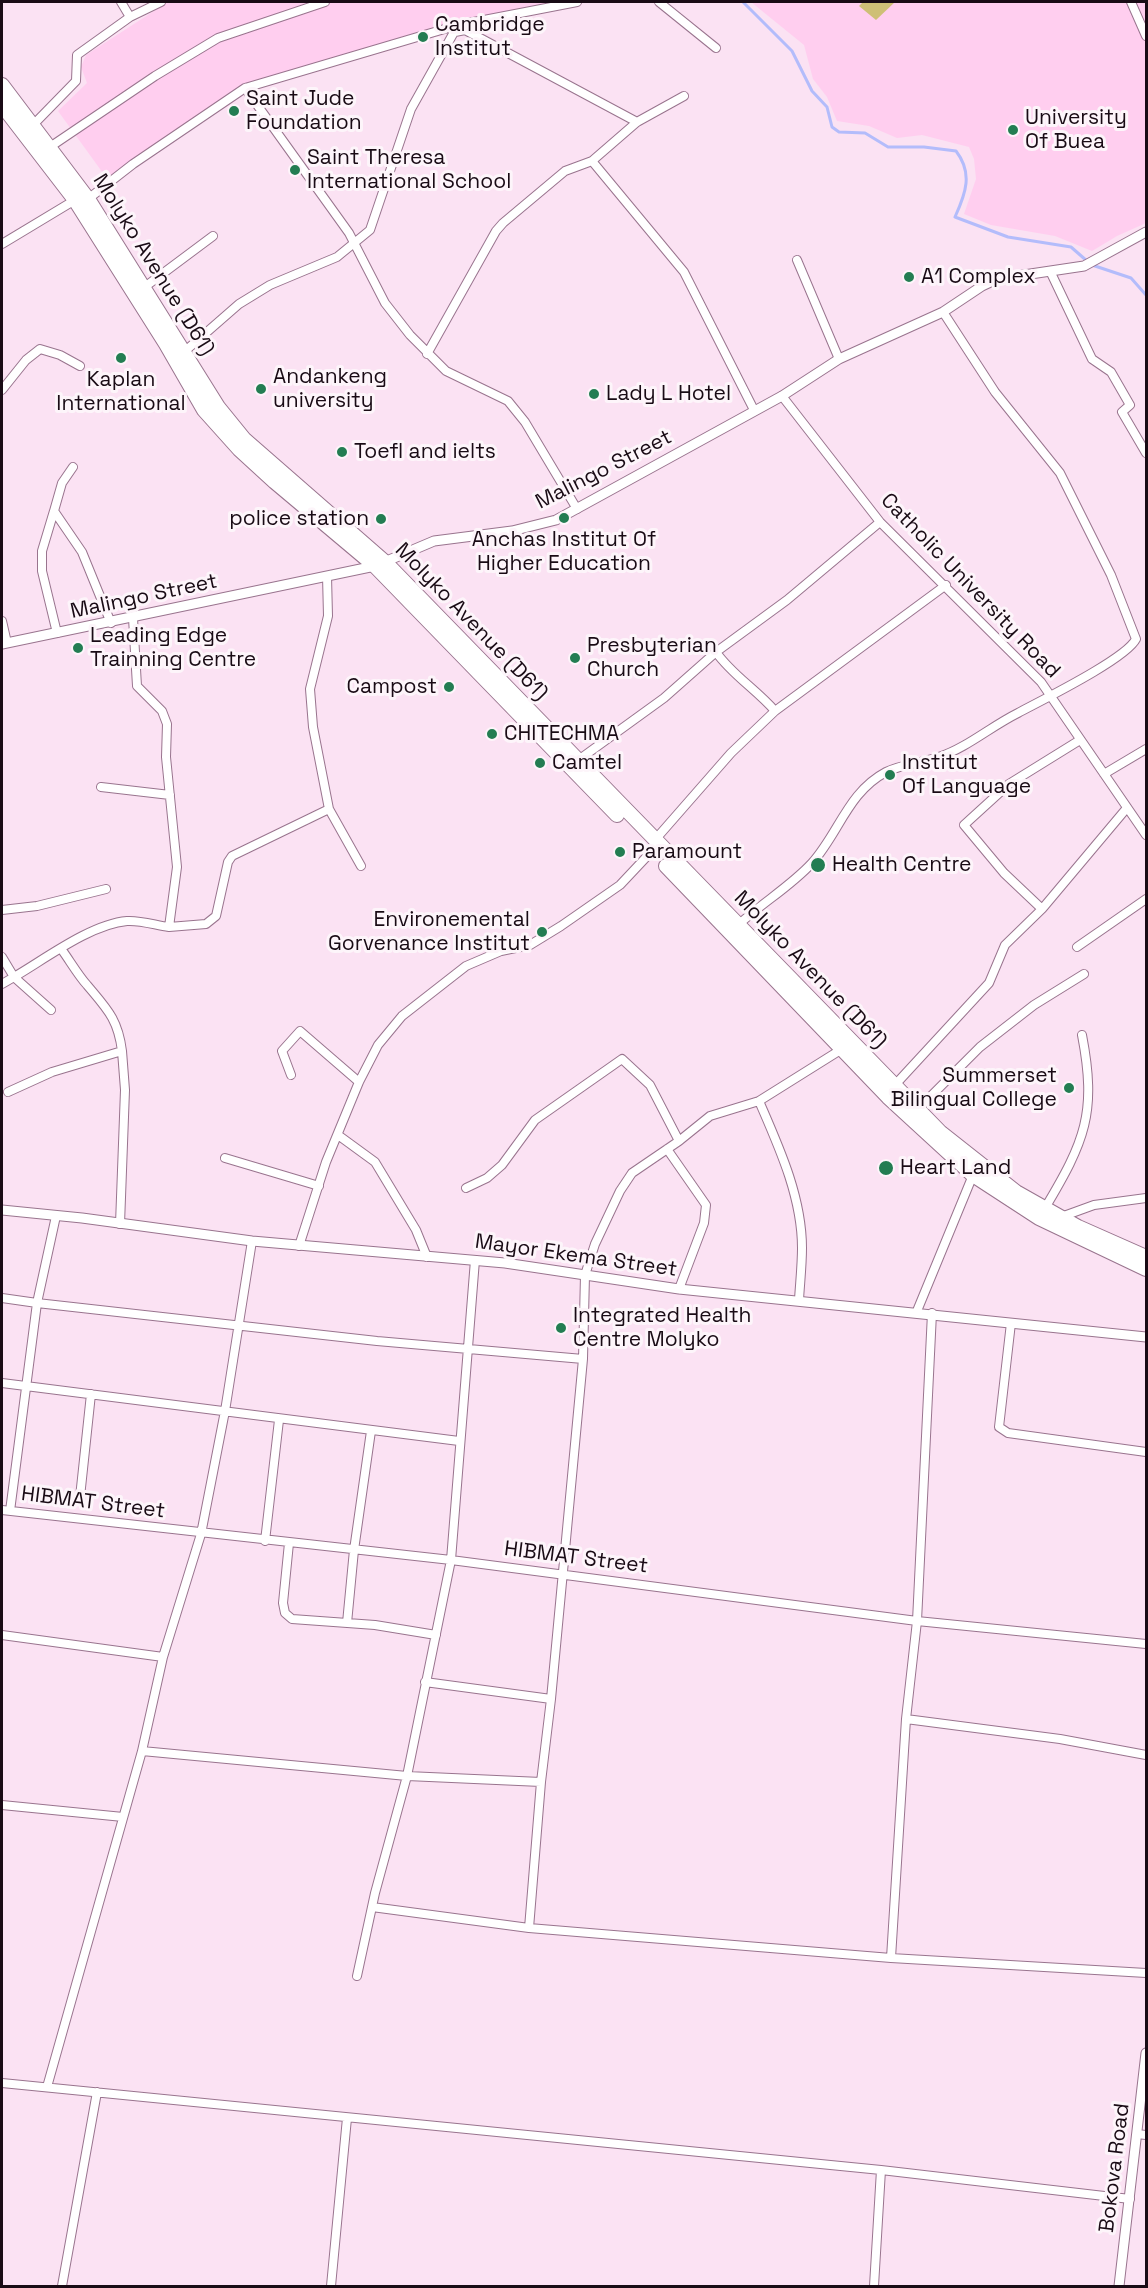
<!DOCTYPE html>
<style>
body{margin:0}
#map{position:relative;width:1148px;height:2288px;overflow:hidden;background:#fbe2f3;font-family:"Space Grotesk",sans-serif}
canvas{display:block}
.frame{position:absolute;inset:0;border:3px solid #190b15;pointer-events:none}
</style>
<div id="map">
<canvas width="1148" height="2288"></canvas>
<div class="frame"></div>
</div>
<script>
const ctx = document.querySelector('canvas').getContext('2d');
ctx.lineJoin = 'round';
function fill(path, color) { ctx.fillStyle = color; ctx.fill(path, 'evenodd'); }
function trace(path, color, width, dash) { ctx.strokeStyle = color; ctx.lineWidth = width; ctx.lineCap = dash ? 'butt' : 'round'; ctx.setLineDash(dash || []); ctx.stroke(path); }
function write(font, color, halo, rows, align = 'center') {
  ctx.font = font + ' "Space Grotesk",sans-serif'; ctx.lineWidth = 6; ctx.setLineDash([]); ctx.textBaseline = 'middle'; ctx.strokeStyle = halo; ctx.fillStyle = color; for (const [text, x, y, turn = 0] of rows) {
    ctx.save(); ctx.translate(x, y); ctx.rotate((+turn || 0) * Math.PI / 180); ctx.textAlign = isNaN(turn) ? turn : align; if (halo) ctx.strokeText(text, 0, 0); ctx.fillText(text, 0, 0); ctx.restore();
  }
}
const built = new Path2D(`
 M168,2H568L470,19L236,89L108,180L58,111L87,83L81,67L86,55Z
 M751,2H1146V223L1117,236L1092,251L1055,236L991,225L964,214L976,179L974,159L969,147L922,135L897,138L869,126L837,121L827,97L813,79L804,45Z`);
const green = new Path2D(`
 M863,2H895L876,20L859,6Z`);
const stream = new Path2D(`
 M743,2L792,51L812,91L827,107L832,127L839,132L865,133L888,147H924L956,151C973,173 966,193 955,217L1008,237L1071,247L1087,261
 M1092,265L1131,278L1146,295`);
const minor = new Path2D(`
 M121,2L130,17
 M659,2L716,48
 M1131,2L1146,36
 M455,32L465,30L637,122
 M245,88L349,233L385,303L410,335L446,371L508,401L525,422L577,509
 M34,124L76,81L77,55L130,17L161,2
 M47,149L155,76L218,38L325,2
 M592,161L684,272L754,410
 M88,199L133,164L245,88L458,25L577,2
 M2,244L75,200
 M797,260L839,359
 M1051,273L1092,359L1111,372L1130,405L1122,412L1146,453
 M142,289L213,236
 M184,352L239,304L270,285L337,257L370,230L411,109L458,25
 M427,354L496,231L503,223L565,171L592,161L637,122L684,96
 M2,390L26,360L40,349L60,355L80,366
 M782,396L880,522L1041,682L1146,835
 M73,467L62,483L54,511L82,552L111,623
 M54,511L42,551V571L57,633
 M327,576L328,616L310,689L313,727L329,809L361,866
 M2,621L7,643
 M716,652C731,674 757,690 775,711L946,585
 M577,761L664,698L716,652L787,600L880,522
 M1104,774L1146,749
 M101,787L170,795
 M654,841L731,753L775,711
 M1042,909L1126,809
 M2,910L37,906L106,889
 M169,927L206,924L216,916L228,862L232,856L329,809
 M736,927C760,904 790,887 812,863C839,833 848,792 886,772C902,764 922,763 939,757C968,747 990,727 1018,713C1040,701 1126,659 1136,639L1111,575L1060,473L995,392L943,312
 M1077,947L1146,899
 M2,957L14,977C45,959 91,924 127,921C140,920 155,925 169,927L177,867L166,757L167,724L162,711L137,686L133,618
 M2,984L14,977L51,1010
 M291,1075L282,1051L300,1031L359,1082
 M894,1086L989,983L1005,945L1042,909L1004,873L964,825L1009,784L1080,740
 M8,1092L52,1072L122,1051C118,1019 107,1009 87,985C78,975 70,961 62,950
 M759,1101C779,1147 802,1197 802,1248C802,1265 800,1283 799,1300
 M917,1110L980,1047L1034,1005L1084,974
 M338,1135L375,1162L416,1230L427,1257
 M667,1149L706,1205L704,1223L679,1289
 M225,1158L319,1186
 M466,1188L487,1178L502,1165L535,1120L622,1059L650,1085L679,1141
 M1045,1208C1085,1141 1097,1113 1082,1035
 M56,1216L37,1303L377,1341L583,1359
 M1061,1217L1094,1205L1146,1198
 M120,1224L125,1090L122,1051
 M299,1246L326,1162L359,1082L378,1045L402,1016L466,966L501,951L530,945L561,926L620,885L652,851
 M2,1298L37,1303L10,1511
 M917,1311L973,1175
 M1011,1323L999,1427L1008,1433L1146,1452
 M2,1383L459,1441
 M80,1497L91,1394
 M2,1510L451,1560L917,1621L1146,1644
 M265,1541L279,1420
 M289,1543L283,1603L285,1613L292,1619L375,1625L436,1635
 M347,1623L354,1550L371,1431
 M2,1635L163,1657
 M425,1682L551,1699
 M906,1719L1060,1739L1146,1755
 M142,1751L407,1776L541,1782
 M2,1805L123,1817
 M372,1907L529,1928L541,1782L551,1699L583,1359L585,1275L595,1244L620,1191L632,1173L679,1141L710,1116L759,1101L842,1049
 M529,1928L891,1958L906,1719L917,1621L932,1313
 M891,1958L1146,1973
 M357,1976L375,1893L407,1776L451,1560L475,1260
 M2,2083L881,2170L1130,2199
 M47,2087L142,1751L163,1657L201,1534L225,1411L252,1241
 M1137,2134L1146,2135
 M62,2286L97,2092
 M331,2286L347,2118
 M874,2286L881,2170`);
const tertiary = new Path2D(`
 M2,644L375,566L434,541L512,531L556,520L782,396L839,359L943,312L982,286L997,279L1084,266L1146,232
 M2,1210L82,1218L252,1241L505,1263L679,1289L1146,1337
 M1119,2286L1146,2053`);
const trunk = new Path2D(`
 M2,85L88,199L218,407L244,439L386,563L940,1132L1016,1192L1078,1227L1146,1257
 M2,105L75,200L166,344L204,410L239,449L275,482L375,566L617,815
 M666,866L888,1097L973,1175L1039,1218L1146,1269`);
const markers = [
 [423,37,6,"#237d52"],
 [234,111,6,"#237d52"],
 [1013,130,6,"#237d52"],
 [295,170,6,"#237d52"],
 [909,277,6,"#237d52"],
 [121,358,6,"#237d52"],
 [261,389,6,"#237d52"],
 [594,394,6,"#237d52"],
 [342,452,6,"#237d52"],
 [564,518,6,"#237d52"],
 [381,519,6,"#237d52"],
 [78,648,6,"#237d52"],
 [575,658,6,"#237d52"],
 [449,687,6,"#237d52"],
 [492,734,6,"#237d52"],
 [540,763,6,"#237d52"],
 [890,775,6,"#237d52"],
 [620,852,6,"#237d52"],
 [818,865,8,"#237d52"],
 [542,932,6,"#237d52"],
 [1069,1088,6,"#237d52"],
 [886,1168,8,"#237d52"],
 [561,1328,6,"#237d52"]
];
const poiNames = [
 ["Cambridge",435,25],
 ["Institut",435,49],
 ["Saint Jude",246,99],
 ["Foundation",246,123],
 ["University",1025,118],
 ["Of Buea",1025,142],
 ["Saint Theresa",307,158],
 ["International School",307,182],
 ["A1 Complex",921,277],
 ["Andankeng",273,377],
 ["university",273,401],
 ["Kaplan",121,380,"center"],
 ["International",121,404,"center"],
 ["Lady L Hotel",606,394],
 ["Toefl and ielts",354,452],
 ["police station",369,519,"right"],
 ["Anchas Institut Of",564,540,"center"],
 ["Higher Education",564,564,"center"],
 ["Leading Edge",90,636],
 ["Trainning Centre",90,660],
 ["Presbyterian",587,646],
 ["Church",587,670],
 ["Campost",437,687,"right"],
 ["CHITECHMA",504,734],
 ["Camtel",552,763],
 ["Institut",902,763],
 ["Of Language",902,787],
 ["Paramount",632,852],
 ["Health Centre",832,865],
 ["Environemental",530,920,"right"],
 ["Gorvenance Institut",530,944,"right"],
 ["Summerset",1057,1076,"right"],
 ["Bilingual College",1057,1100,"right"],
 ["Heart Land",900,1168],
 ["Integrated Health",573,1316],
 ["Centre Molyko",573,1340]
];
const streetNames = [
 ["Molyko Avenue (D61)",153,265,58],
 ["Malingo Street",604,470,-27],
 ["Catholic University Road",970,586,46],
 ["Malingo Street",144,597,-12],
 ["Molyko Avenue (D61)",471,622,46],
 ["Molyko Avenue (D61)",810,970,46],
 ["Mayor Ekema Street",576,1256,8],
 ["HIBMAT Street",93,1503,7],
 ["HIBMAT Street",576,1558,7],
 ["Bokova Road",1115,2168,-83]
];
fill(built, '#ffceef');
fill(green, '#cebf76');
trace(stream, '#b3bcfb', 3);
trace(minor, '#99748e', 10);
trace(tertiary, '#99748e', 11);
trace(trunk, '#99748e', 16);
trace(minor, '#fff', 8);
trace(tertiary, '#fff', 9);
trace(trunk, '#fff', 14);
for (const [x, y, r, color] of markers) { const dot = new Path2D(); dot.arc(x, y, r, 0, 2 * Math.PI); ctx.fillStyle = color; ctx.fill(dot); trace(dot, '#fdf5fa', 2); }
write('21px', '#190b15', '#fdf5fa', poiNames, 'left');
write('21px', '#190b15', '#fdf5fa', streetNames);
</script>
